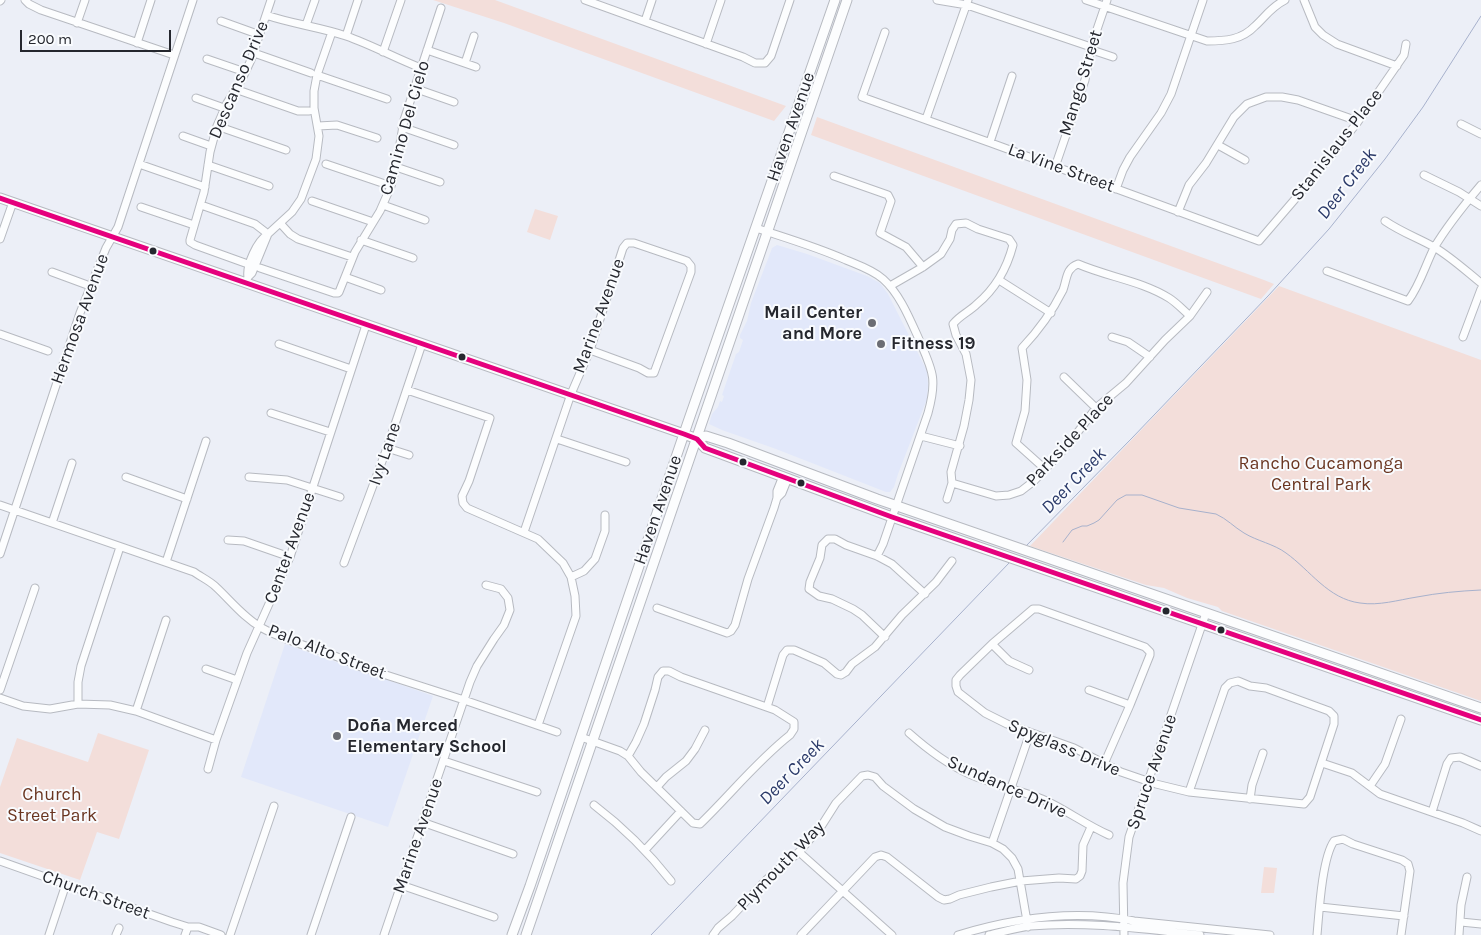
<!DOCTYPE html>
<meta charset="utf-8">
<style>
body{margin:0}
#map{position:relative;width:1481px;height:935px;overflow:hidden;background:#eceff7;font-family:Karla,sans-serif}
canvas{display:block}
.scale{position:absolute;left:20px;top:30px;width:151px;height:22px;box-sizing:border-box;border:2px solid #25272e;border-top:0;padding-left:6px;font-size:15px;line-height:18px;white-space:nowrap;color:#25272e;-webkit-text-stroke:4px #f9fbfe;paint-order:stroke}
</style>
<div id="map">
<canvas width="1481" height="935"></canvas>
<div class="scale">200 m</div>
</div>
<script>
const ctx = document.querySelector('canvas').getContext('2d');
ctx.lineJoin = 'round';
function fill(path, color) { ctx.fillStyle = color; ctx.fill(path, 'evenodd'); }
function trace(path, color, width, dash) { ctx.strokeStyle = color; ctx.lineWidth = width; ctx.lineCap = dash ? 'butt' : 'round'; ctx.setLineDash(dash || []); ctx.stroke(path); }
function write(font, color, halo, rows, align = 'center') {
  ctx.font = font + ' Karla,sans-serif'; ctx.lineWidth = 4; ctx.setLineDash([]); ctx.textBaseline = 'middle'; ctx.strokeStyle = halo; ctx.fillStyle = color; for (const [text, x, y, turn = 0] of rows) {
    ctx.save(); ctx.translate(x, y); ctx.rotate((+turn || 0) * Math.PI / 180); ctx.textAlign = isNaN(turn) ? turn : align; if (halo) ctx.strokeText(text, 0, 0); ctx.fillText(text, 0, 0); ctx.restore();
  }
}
const built = new Path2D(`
 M777,245L807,254L867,276L880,283L888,294L927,371L928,385L927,399L898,474L894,487L890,492H886L776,449L722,430L709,424L712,414L718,407L720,401L722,402L724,396L722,395L736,354L739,352L743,340L740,338V335L747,321L751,303L771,251L772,248Z
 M285,644L433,696L388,827L241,777Z`);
const green = new Path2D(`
 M433,0H495L786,106L774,121L504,23Z
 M817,117L1264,280L1274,284L1261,299L811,135Z
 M535,209L558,216L550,240L527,232Z
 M1279,286L1481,360V701L1222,611L1218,607L1187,598L1164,588L1146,585L1030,546Z
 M98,733L149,750L119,839L97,832L80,880L0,853V787L17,738L88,762Z
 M1264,867L1277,868L1274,893H1261Z`);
const stream = new Path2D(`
 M1063,542L1072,530L1082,526H1087L1094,523L1099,520L1117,500L1126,495H1142L1179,508L1216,514C1227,519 1234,527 1244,533C1257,541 1274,544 1286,553C1310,570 1328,599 1360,603C1379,606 1398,600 1417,597C1438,593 1459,591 1481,590
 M1025,547L1132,438L1268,296L1329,229L1385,159L1423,107L1481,16
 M651,935L1010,562`);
const minor = new Path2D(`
 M25,0L29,4L41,10L174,55
 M585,0L743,57L755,63H765L771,56L790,0
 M937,0L967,5L1091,47L1095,51L1113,57
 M1086,0L1207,41C1225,41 1242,40 1255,26C1266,16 1271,7 1285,0
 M1304,0L1315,27L1323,35L1337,44L1397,66
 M0,1L1,0
 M266,15C292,24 320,27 346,36C372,45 395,58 421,68
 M221,21L260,35
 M645,21L652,0
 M77,23L85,0
 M306,25L315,0
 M885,32L862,97L991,143L1259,241L1308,184L1357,123L1404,55L1406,44
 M346,36L358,0
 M137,43L151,0
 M706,44L721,0
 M427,50L476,67
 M383,52L401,0
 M254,53L311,73
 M207,59L245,72
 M465,63L474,36
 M317,75L387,99
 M414,88L454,102
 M235,89L298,111H309
 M196,98L224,108
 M926,119L968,0
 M1461,124L1481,134
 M217,126L286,150
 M318,126L337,125L377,138
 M402,127L454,145
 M183,136L211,146
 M990,142L1012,76
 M1218,145L1245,160
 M139,164L205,187
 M326,164L391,186
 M208,165L269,186
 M396,167L440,182
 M1055,167L1085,80L1091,47L1107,0
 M1424,175L1459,192L1481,206
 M834,176L888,195L891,201L880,233L906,247L923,267
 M1116,189L1123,170L1130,157L1161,113L1171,94L1203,0
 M312,201L373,222
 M201,205L255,224L268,234
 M383,205L425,220
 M141,207L194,225
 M1178,212L1189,185L1206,163L1234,117L1247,104L1266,97H1282L1298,100L1349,118L1357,123
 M1385,221C1401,232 1418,238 1434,247C1451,257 1466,271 1481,283
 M280,223L290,234L298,239L352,257
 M756,228C786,238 817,247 846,260C858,265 873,270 883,279C899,293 909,317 918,337C932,370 938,377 928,413L883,544L877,556
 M0,239L13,202
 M361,240L413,258
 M245,263L195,245L190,242V240L204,192L210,152L217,126L227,103L242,79L251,60L271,0
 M260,268L334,293H338L339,292L355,252L380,211L391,186L396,167L404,120L441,8
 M1327,271L1408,301C1420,285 1425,266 1434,248C1447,226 1464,205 1481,185
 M52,272L90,286
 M248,277C246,265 257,241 268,234
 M345,277L381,290
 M999,280L1051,313
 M246,283L248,277L252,273L268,234L292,212L301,199L316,159L319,136L314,108V91L317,75L332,32
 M890,286L923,267L941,254L950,239L952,230L956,224L966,223L978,229L1009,239L1013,245C1007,268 995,289 977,304C969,312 960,315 953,324L956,335L966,354L971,380L969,400L964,426L951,472L952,483L947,499
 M0,334L48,351
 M1112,337L1128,342L1150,357
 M1463,337L1481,289
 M279,344L351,369
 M1064,377L1096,408
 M407,390L490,418L469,481L462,496L463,503L467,508L538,539L563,563L571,577L575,596L576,616L538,725
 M271,413L330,432
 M921,436L960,446
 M557,439L626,462
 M387,448L409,455
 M1045,469L1016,443L1025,411L1027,380L1022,348C1039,330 1052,312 1063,290C1067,279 1066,268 1078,264C1108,277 1142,281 1169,298C1177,303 1183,310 1190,316
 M126,477L187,499
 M249,477L287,480L340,497
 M952,483L996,496L1009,495L1021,491L1034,481L1068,445L1096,408L1126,383L1165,340L1190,316L1207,292
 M777,498L782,493L788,478
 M0,505L194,572C201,577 210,581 216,587C231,601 244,618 262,628C292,645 328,650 358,666L464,700L557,732
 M52,523L72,463
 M524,532L571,394L590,350L623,248L627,243H634L687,261L691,266V272L654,373H648L639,368L590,350
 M228,540L244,541L290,557
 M0,554L80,313L106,248L118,227L193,0
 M166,562L206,441
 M344,563L387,448L422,344
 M571,577L584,571L595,559L605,531V515
 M657,608L727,633L731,631L735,625L748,579L774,508L777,498V491L783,476
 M885,637L862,615L853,609L832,599L819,596L809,589L810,582L820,558L822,545L828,539H835L846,545L877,556L892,564L925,594
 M992,644L1009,661L1029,670
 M206,669L237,680
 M0,690L35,588
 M1089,690L1130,705
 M0,698L23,706L50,709L78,704L110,705L136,711L216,740
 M78,704V682L81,666L120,547
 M767,707L783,655L787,650H794L824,663L837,674L841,675L846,672L852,664L875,647L902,615L936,582L952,561
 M136,711L166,620
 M909,733C927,749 947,764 969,774C992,784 1018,790 1042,799C1065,809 1086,825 1109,835
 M581,737L620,751L628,756L641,772L693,823L700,824C730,795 757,761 790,735L794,729V722L775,710L681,677L669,671H663L658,677L655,690L644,724L636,742L628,756
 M444,761L537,792
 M1322,763L1352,773L1380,794L1463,823L1481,831
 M1104,764L1130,705L1150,655V652L1145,647L1039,609H1033L992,644L960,675L956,680V686L958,692L985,713L1007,724L1074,748L1121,772L1156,784L1189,792L1304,804L1310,797L1334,724V716L1329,711L1266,688L1250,686L1238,681L1230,683L1225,688L1189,792
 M208,769L216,740L247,653L290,557L366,325
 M1370,786L1385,764L1401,719
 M657,787L666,777L686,761L695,749L705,730
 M1250,799L1252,785L1263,753
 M594,805C623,827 649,853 671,881
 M1432,812L1447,764L1451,758L1460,757L1481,766
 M422,822L513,854
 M992,843L1030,733
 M645,850L681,811
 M799,852L892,935
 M0,861L172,922L188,927H199L221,935
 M401,885L494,917
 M1320,907L1404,916
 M1461,922L1481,924
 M49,935L66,884
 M116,935L119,928
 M185,935L188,927
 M230,935L274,806
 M311,935L351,817
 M384,935L470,682L477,666L494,639L504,625L510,610L508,598L501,589L486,585
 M713,935L718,928L732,916L766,880L799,852L822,825L836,803L862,776L868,775L875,777L883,786L914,809L945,827L969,836L992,843L1003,849L1012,858L1018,869L1028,927
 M801,935L875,857L881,855L887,857L938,897L944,900L950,899L959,895L991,887L1021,881L1059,878L1076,879L1080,876L1082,871L1083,845L1091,827
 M958,935C1014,918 1075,909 1134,921L1270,935
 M989,935C1002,932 1016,928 1030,926C1087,921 1143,929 1200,935
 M1124,935L1123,883L1129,837L1206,613
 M1317,935C1319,913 1322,858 1334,841L1343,839L1353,844L1402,860L1408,864L1410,871L1401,935
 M1459,935L1461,905L1467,877`);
const major = new Path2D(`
 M0,198L684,434L697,439L705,448L892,517L1481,720
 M697,439L706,436L728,443L877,499L1481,708
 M512,935L530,886L688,422L835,0
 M526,935L847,0`);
const bus1 = new Path2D(`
 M0,198L684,434L697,439L705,448L892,517L1481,720`);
const markers = [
 [153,251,4.5,"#25272e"],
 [872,323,5,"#6b6d74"],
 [881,344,5,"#6b6d74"],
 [462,357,4.5,"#25272e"],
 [743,462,4.5,"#25272e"],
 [801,483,4.5,"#25272e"],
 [1166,611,4.5,"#25272e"],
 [1221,630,4.5,"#25272e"],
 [337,736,5,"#6b6d74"]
];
const streetNames = [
 ["Descanso Drive",239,80,-67],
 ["Mango Street",1081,83,-73],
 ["Haven Avenue",791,127,-71],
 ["Camino Del Cielo",405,128,-74],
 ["Stanislaus Place",1337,145,-52],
 ["La Vine Street",1061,168,20],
 ["Marine Avenue",599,316,-70],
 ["Hermosa Avenue",80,319,-70],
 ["Parkside Place",1070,440,-47],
 ["Ivy Lane",385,454,-71],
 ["Haven Avenue",658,510,-71],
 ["Center Avenue",290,548,-70],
 ["Palo Alto Street",327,652,21],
 ["Spyglass Drive",1064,748,23],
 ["Spruce Avenue",1152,772,-71],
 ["Sundance Drive",1007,787,24],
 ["Marine Avenue",418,836,-71],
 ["Plymouth Way",781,866,-46],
 ["Church Street",96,895,20]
];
const poiNames = [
 ["Mail Center",862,313,"right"],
 ["and More",862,334,"right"],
 ["Fitness 19",891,344],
 ["Doña Merced",347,726],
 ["Elementary School",347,747]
];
const parkNames = [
 ["Rancho Cucamonga",1321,464],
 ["Central Park",1321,485],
 ["Church",52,795],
 ["Street Park",52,816]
];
const waterNames = [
 ["Deer Creek",1347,184,-52],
 ["Deer Creek",1074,481,-46],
 ["Deer Creek",792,772,-46]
];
fill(built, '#e2e8fa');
fill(green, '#f3deda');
trace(stream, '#a7b1cc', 1);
trace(minor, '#b7bac1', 9);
trace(major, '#b7bac1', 11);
trace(minor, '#fcfdfe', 7);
trace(major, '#fcfdfe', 9);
trace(bus1, '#e5007d', 5);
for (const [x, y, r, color] of markers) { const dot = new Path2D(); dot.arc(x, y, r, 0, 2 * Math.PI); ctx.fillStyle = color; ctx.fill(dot); trace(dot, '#f9fbfe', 2); }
write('18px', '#25272e', '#f9fbfe', streetNames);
write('bold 18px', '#25272e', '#f9fbfe', poiNames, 'left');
write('18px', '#6a3520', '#f9fbfe', parkNames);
write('italic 19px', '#2c3b6a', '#f9fbfe', waterNames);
</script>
